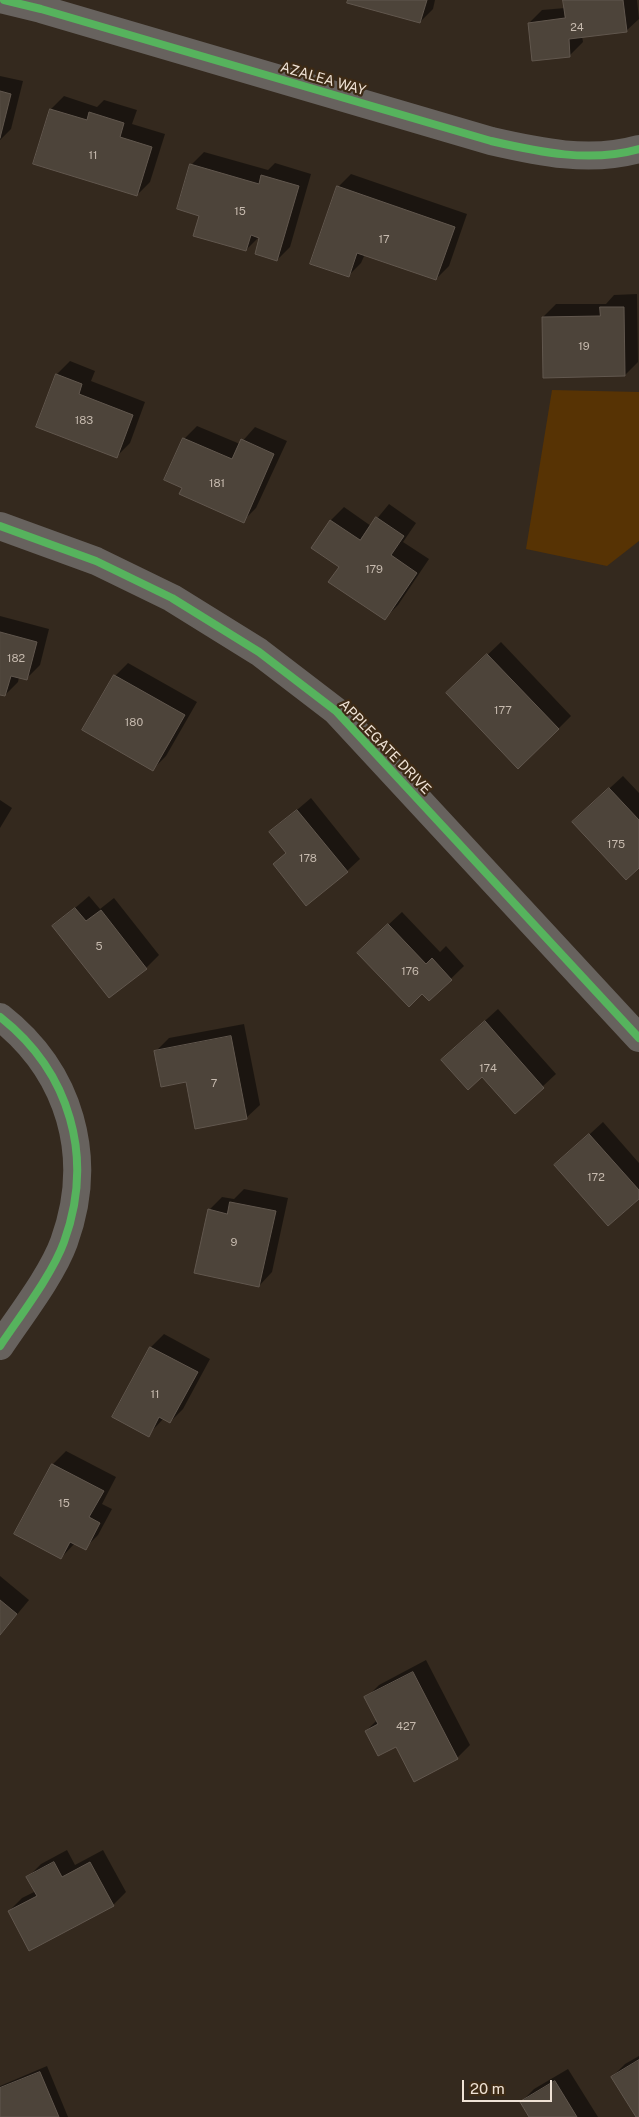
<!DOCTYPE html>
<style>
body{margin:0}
#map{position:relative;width:639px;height:2117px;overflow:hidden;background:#34291e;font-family:"Public Sans",sans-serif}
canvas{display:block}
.scale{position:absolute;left:462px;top:2080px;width:90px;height:22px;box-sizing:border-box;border:2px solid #efe2d5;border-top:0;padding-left:6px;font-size:15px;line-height:18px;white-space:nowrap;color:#efe2d5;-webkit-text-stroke:4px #3d2a15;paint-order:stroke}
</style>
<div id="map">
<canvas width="639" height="2117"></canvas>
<div class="scale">20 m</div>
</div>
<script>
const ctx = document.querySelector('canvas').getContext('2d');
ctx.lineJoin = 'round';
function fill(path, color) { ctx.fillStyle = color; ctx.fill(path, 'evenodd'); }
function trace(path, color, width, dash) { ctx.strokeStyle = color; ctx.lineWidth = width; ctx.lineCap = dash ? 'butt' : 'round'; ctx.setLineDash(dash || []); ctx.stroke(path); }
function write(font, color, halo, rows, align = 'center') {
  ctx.font = font + ' "Public Sans",sans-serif'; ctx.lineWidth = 4.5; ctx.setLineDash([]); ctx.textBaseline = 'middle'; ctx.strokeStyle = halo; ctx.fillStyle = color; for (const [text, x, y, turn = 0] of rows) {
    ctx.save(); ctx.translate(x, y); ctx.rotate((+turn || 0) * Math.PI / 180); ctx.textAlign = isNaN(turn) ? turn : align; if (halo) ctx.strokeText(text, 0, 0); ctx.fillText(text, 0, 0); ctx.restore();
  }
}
const green = new Path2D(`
 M552,390L639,392V541L607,566L526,549Z`);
const shadow = new Path2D(`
 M350,0H435L433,9L420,22Z
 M565,0H637L639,19L626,31L582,36L583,42L570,55L529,23L542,10L565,8Z
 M0,76L23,81L11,129L0,140Z
 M64,96L97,107L104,100L137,110L132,124L165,134L150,182L137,195L34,164L51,109Z
 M204,152L268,170L275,163L311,174L290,247L277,260L262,234L246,250L191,165Z
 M351,174L467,214L449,266L436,279L365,254L361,263L348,276L338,187Z
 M637,294L638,362L625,375L543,317L556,304H606L614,295Z
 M70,361L95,371L91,381L145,402L130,443L117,456L37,427L57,374Z
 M197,426L240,444L255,427L287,441L256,508L243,521L184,487V439Z
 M389,504L416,523L403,542L429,559L398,605L385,618L340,566L313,548L331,520L344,507L371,526Z
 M0,616L49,629L40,665L27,678L19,677L18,682L5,695L0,694Z
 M501,642L571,716L558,729L461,680Z
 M128,663L197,702L166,756L153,769L115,676Z
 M623,776L639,793V866L587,809Z
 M311,798L360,859L347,871L275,864L287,852L271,832Z
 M0,800L12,808L0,828Z
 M89,896L100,909L114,898L159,955L146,968L54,926Z
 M402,912L440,952L446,946L464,966L429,1000L372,940Z
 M498,1009L556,1074L515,1112L456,1047Z
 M244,1024L260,1105L246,1118L187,1081L156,1051L169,1038Z
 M603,1122L639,1163V1197L556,1165Z
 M244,1189L288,1198L272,1272L259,1286L209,1210L222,1197L234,1199Z
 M164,1334L210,1359L183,1409L170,1422L164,1418L148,1435L113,1416L151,1347Z
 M66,1451L116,1477L102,1504L112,1509L98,1535L85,1548L75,1543L61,1558L16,1534L53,1464Z
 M0,1576L29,1600L0,1635Z
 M426,1660L470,1745L457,1758L396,1745L366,1731L377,1720L366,1698L379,1685Z
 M67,1850L75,1865L103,1850L126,1892L113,1905L30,1950L9,1911L22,1898L36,1891L28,1877L41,1864Z
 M639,2056V2117H637L612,2077L625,2064Z
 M47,2066L68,2117H0V2086Z
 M568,2069L598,2117H530L521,2102L534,2089Z`);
const building = new Path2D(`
 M348,0H427L420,23L347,3Z
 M563,0H623L627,32L569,39L570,57L532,61L528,23L565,18Z
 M0,91L11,94L0,138Z
 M50,109L87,120L89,112L124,123L120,137L152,147L137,196L33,164Z
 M190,164L259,184L261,175L299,186L277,261L255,254L259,238L251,235L246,251L193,236L199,216L177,209Z
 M337,186L455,227L436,280L357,253L349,277L310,264Z
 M600,307H624L625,376L543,378L542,317L600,316Z
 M56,374L82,384L79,394L133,415L117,458L36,427Z
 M183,438L232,459L241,439L274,454L244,523L179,494L182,488L164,480Z
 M376,517L404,536L391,555L417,573L385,620L328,582L339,567L311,548L330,520L360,540Z
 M0,632L37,642L27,680L11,676L5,696L0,695Z
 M487,654L559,729L518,769L446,693Z
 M114,675L185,715L153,771L82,730Z
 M609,788L639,820V868L626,880L572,822Z
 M297,810L348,872L306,906L273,864L286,853L269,832Z
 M75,908L86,921L101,910L147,969L109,998L52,926Z
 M388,924L426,964L432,958L452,980L429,1001L422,994L409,1007L357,953Z
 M485,1021L544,1088L515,1114L482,1077L468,1090L441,1060Z
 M231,1036L247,1119L195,1129L186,1082L161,1087L154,1051Z
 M589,1134L639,1190V1199L608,1226L554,1165Z
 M230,1202L276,1211L259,1287L194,1273L208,1209L227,1214Z
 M150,1347L198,1372L170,1423L159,1417L149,1437L112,1417Z
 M52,1464L104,1491L89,1517L100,1523L86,1550L70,1542L61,1559L14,1534Z
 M0,1600L17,1614L0,1635Z
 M413,1672L458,1759L414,1782L396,1747L378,1756L365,1731L378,1724L364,1697Z
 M54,1862L62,1877L90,1862L114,1906L29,1951L8,1911L37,1896L26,1877Z
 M639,2060V2117H636L611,2077Z
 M40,2072L59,2117H0V2088Z
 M555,2081L577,2117H529L520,2102Z`);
const street = new Path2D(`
 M4,0L41,9L491,141C539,152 590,163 639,149
 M0,526L96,561L172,598L259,652L336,711L639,1038
 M0,1017C70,1072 95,1157 64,1242C52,1275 20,1316 0,1346`);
const cycleway = new Path2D(`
 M4,0L41,9L491,141C539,152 590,163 639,149
 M0,526L96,561L172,598L259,652L336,711L639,1038
 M0,1017C70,1072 95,1157 64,1242C52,1275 20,1316 0,1346`);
const numberNames = [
 ["24",577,28],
 ["11",93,156],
 ["15",240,212],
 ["17",384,240],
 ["19",584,347],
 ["183",84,421],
 ["181",217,484],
 ["179",374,570],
 ["182",16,659],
 ["177",503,711],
 ["180",134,723],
 ["175",616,845],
 ["178",308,859],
 ["5",99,947],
 ["176",410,972],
 ["174",488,1069],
 ["7",214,1084],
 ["172",596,1178],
 ["9",234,1243],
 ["11",155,1395],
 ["15",64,1504],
 ["427",406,1727]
];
const streetNames = [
 ["AZALEA WAY",323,79,16],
 ["APPLEGATE DRIVE",385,747,46]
];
fill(green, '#573304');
fill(shadow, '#0007');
fill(building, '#4d443a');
trace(building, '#61574e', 1);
trace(street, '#67625e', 28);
trace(cycleway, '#56b35d', 8);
write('11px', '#c6baae', null, numberNames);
write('14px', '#efe2d5', '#3d2a15', streetNames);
</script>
